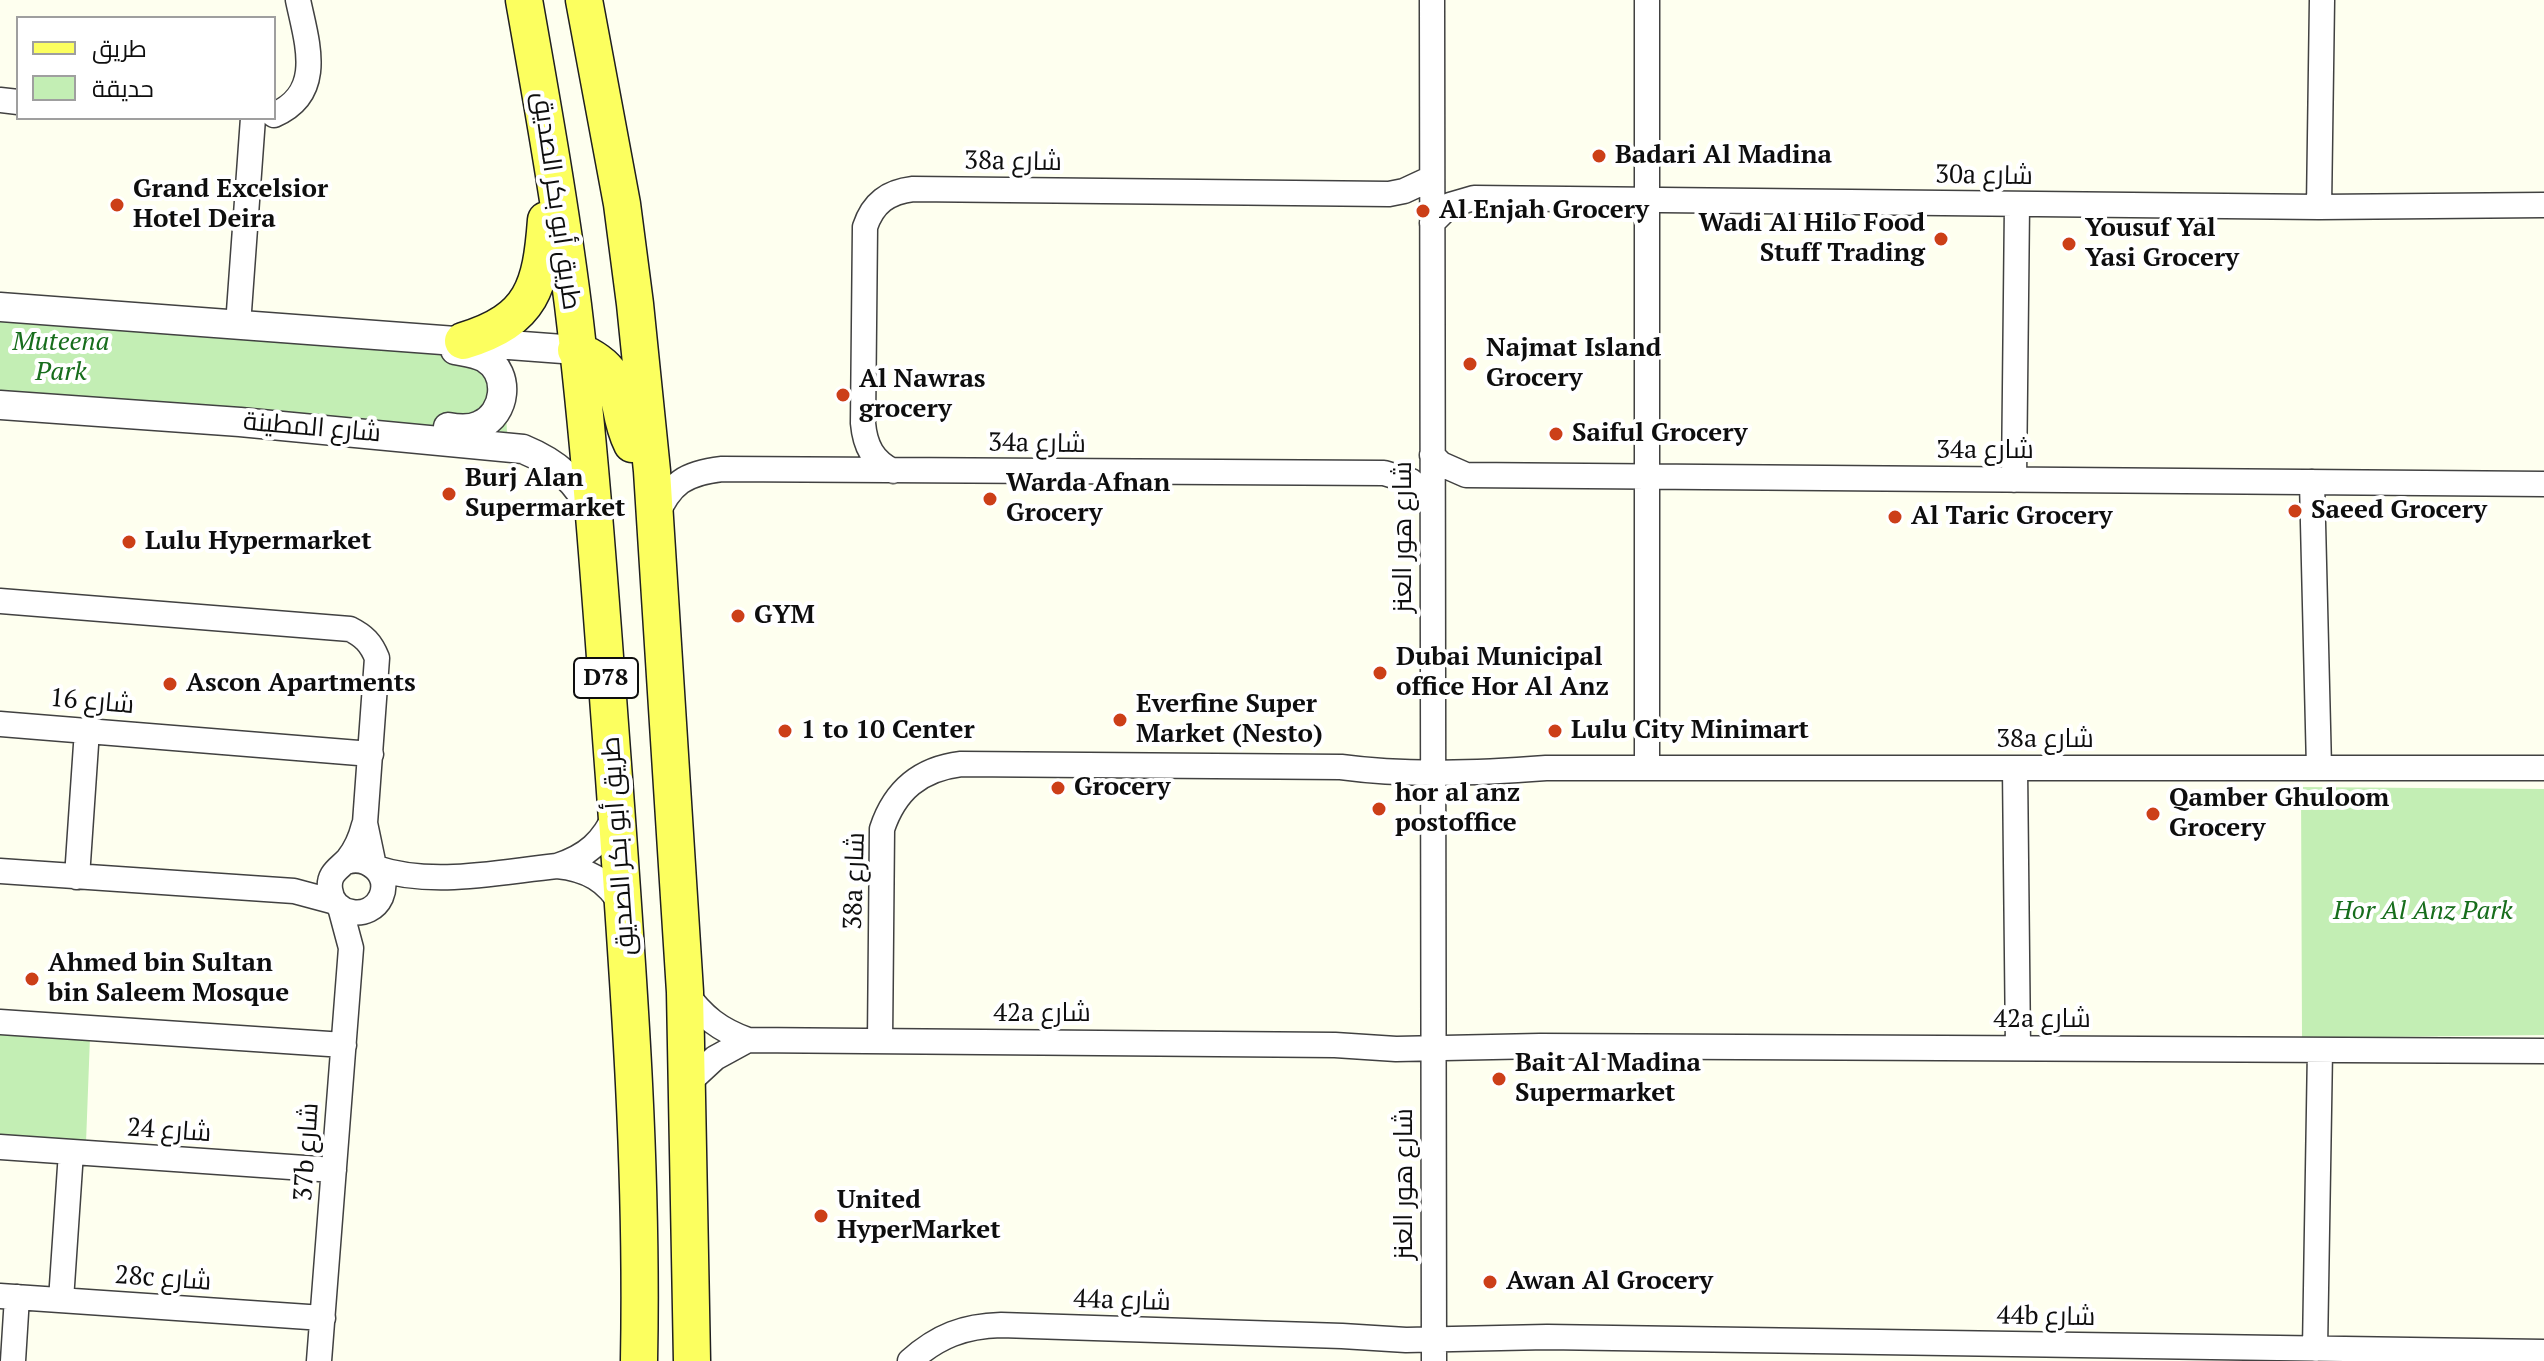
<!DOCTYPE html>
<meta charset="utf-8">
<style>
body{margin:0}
#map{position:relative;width:2544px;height:1361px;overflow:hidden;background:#feffef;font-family:"PT Serif",Cairo,serif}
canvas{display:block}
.legend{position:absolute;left:16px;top:16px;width:260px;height:104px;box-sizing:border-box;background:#fff;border:2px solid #9f9f9f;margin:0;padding:10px 14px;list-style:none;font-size:24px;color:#0e0e0e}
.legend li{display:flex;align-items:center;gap:16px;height:40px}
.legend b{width:40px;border:2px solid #9f9f9f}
</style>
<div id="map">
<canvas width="2544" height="1361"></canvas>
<ul class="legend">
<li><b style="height:10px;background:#fcff5f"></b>طريق</li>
<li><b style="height:22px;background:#c3eeb4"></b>حديقة</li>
</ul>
</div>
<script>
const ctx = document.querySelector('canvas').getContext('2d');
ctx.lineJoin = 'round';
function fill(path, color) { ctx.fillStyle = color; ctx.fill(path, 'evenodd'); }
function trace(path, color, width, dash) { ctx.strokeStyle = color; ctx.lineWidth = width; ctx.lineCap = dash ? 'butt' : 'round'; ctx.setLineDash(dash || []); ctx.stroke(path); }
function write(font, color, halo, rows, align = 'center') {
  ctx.font = font + ' "PT Serif",Cairo,serif'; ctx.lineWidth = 8; ctx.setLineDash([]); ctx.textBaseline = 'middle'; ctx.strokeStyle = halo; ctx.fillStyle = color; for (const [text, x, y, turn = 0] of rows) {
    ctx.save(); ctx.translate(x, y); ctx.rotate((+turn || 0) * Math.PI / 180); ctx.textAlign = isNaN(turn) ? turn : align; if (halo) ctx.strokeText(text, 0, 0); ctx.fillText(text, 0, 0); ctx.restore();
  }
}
const green = new Path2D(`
 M0,312L503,348L507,432L0,395Z
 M2301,787L2544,789V1035L2302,1038Z
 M0,1031L90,1037L86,1143L0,1137Z`);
const minor = new Path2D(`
 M1432,0L1434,1361
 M0,100L18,102
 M274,115C325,93 307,43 298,0
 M2319,207L2322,0
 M1432,223L1450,205L1474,198L2319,207L2544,205
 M238,325L253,118
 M1432,455L1441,464L1466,475L2544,484
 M893,471C873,461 865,446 863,423L865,227C873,203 888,192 913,189L1389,194L1404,191L1432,178
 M2014,480L2017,205
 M2312,482L2319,768
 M656,517C670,483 686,473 722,469L1384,473L1411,481L1432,501
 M0,601L350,629C364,636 371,643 377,658L365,823L374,866
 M0,724L371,754
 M1647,768V0
 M2015,768L2018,1048
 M346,862C367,855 391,874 381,897C370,921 333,916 330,889C328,873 339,869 348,859C356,849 361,837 364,825
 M557,866C587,869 607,880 622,906
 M376,868C433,887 498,872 557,866C587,856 603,842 616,813
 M0,871L294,891L335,902
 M77,877L87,730
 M685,992C703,1017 720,1030 748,1040L1335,1045L1396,1049L1540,1046L2544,1051
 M0,1022L344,1045
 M880,1041L882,829C895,790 920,769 961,764L1341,767C1407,776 1479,773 1546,768H2544
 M688,1083L715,1058L748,1040
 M0,1147L334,1170
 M0,1296L323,1318
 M61,1300L71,1152
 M2315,1349L2320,1050
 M13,1361L17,1297
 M319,1361L351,948L340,907
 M910,1361C938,1336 964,1326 1001,1325L1342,1336L1406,1340L1547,1337L2544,1352`);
const tertiary = new Path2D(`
 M0,307L576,350
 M0,405L240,422L523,449C557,463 577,481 593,513
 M448,427C459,429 470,430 480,425C506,414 511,374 485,358C476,353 465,352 455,350`);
const primary = new Path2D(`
 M524,0C542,102 560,203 573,305C592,462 602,620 614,778C628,972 643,1166 639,1361
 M584,0L622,204L635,304L652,471L685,992L692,1361
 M463,341C533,320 541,286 546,220
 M576,350C632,373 611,402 632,444`);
const markers = [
 [1599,156,8,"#cc3f18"],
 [117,205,8,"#cc3f18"],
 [1423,211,8,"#cc3f18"],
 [1941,239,8,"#cc3f18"],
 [2069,244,8,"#cc3f18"],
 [1470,364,8,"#cc3f18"],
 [843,395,8,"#cc3f18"],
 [1556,434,8,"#cc3f18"],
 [449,494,8,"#cc3f18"],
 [990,499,8,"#cc3f18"],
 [2295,511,8,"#cc3f18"],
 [1895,517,8,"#cc3f18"],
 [129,542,8,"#cc3f18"],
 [738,616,8,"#cc3f18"],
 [1380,673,8,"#cc3f18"],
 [170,684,8,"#cc3f18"],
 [1120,720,8,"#cc3f18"],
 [785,731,8,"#cc3f18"],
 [1555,731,8,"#cc3f18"],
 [1058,788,8,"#cc3f18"],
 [1379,809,8,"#cc3f18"],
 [2153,814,8,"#cc3f18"],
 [32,979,8,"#cc3f18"],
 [1499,1079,8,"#cc3f18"],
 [821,1216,8,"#cc3f18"],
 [1490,1282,8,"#cc3f18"]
];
const shields = [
 [606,678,64]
];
const shieldNames = [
 ["D78",606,678]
];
const poiNames = [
 ["Badari Al Madina",1615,156],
 ["Grand Excelsior",133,190],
 ["Hotel Deira",133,220],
 ["Al Enjah Grocery",1439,211],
 ["Wadi Al Hilo Food",1925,224,"right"],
 ["Stuff Trading",1925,254,"right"],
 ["Yousuf Yal",2085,229],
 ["Yasi Grocery",2085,259],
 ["Najmat Island",1486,349],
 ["Grocery",1486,379],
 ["Al Nawras",859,380],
 ["grocery",859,410],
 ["Saiful Grocery",1572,434],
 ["Burj Alan",465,479],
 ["Supermarket",465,509],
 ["Warda Afnan",1006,484],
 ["Grocery",1006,514],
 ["Saeed Grocery",2311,511],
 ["Al Taric Grocery",1911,517],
 ["Lulu Hypermarket",145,542],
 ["GYM",754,616],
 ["Dubai Municipal",1396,658],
 ["office Hor Al Anz",1396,688],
 ["Ascon Apartments",186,684],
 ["Everfine Super",1136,705],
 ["Market (Nesto)",1136,735],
 ["1 to 10 Center",801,731],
 ["Lulu City Minimart",1571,731],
 ["Grocery",1074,788],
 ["hor al anz",1395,794],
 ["postoffice",1395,824],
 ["Qamber Ghuloom",2169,799],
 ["Grocery",2169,829],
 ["Ahmed bin Sultan",48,964],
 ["bin Saleem Mosque",48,994],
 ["Bait Al Madina",1515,1064],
 ["Supermarket",1515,1094],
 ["United",837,1201],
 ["HyperMarket",837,1231],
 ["Awan Al Grocery",1506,1282]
];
const streetNames = [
 ["38a شارع",1013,162,1],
 ["30a شارع",1984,176,1],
 ["طريق أبو بكر الصديق",556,201,82],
 ["شارع المطينة",312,428,5],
 ["34a شارع",1037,444,1],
 ["34a شارع",1985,451],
 ["شارع هور العنز",1404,537,-90],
 ["شارع 16",92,702,5],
 ["38a شارع",2045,740],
 ["طريق أبو بكر الصديق",619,846,-94],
 ["38a شارع",855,881,-88],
 ["42a شارع",1042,1014],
 ["42a شارع",2042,1020],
 ["شارع 24",169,1131,4],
 ["37b شارع",307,1152,-86],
 ["شارع هور العنز",1405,1184,-90],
 ["28c شارع",163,1279,4],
 ["44a شارع",1122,1301,2],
 ["44b شارع",2046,1317,1]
];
const parkNames = [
 ["Muteena",61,343],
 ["Park",61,373],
 ["Hor Al Anz Park",2423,912]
];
fill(green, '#c3eeb4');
trace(minor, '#414141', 27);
trace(tertiary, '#414141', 31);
trace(primary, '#1f1f1f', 39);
trace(minor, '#fff', 24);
trace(tertiary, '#fff', 28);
trace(primary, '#fcff5f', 36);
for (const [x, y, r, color] of markers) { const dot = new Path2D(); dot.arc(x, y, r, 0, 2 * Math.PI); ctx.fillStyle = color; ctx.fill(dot); trace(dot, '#fff', 3); }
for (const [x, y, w] of shields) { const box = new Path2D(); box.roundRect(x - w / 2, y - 20, w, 40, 6); ctx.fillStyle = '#fff'; ctx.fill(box); trace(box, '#0e0e0e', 2); }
write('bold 24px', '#0e0e0e', null, shieldNames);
write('bold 26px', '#0e0e0e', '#fff', poiNames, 'left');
write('26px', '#0e0e0e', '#fff', streetNames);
write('italic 26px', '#176d1c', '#fff', parkNames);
</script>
